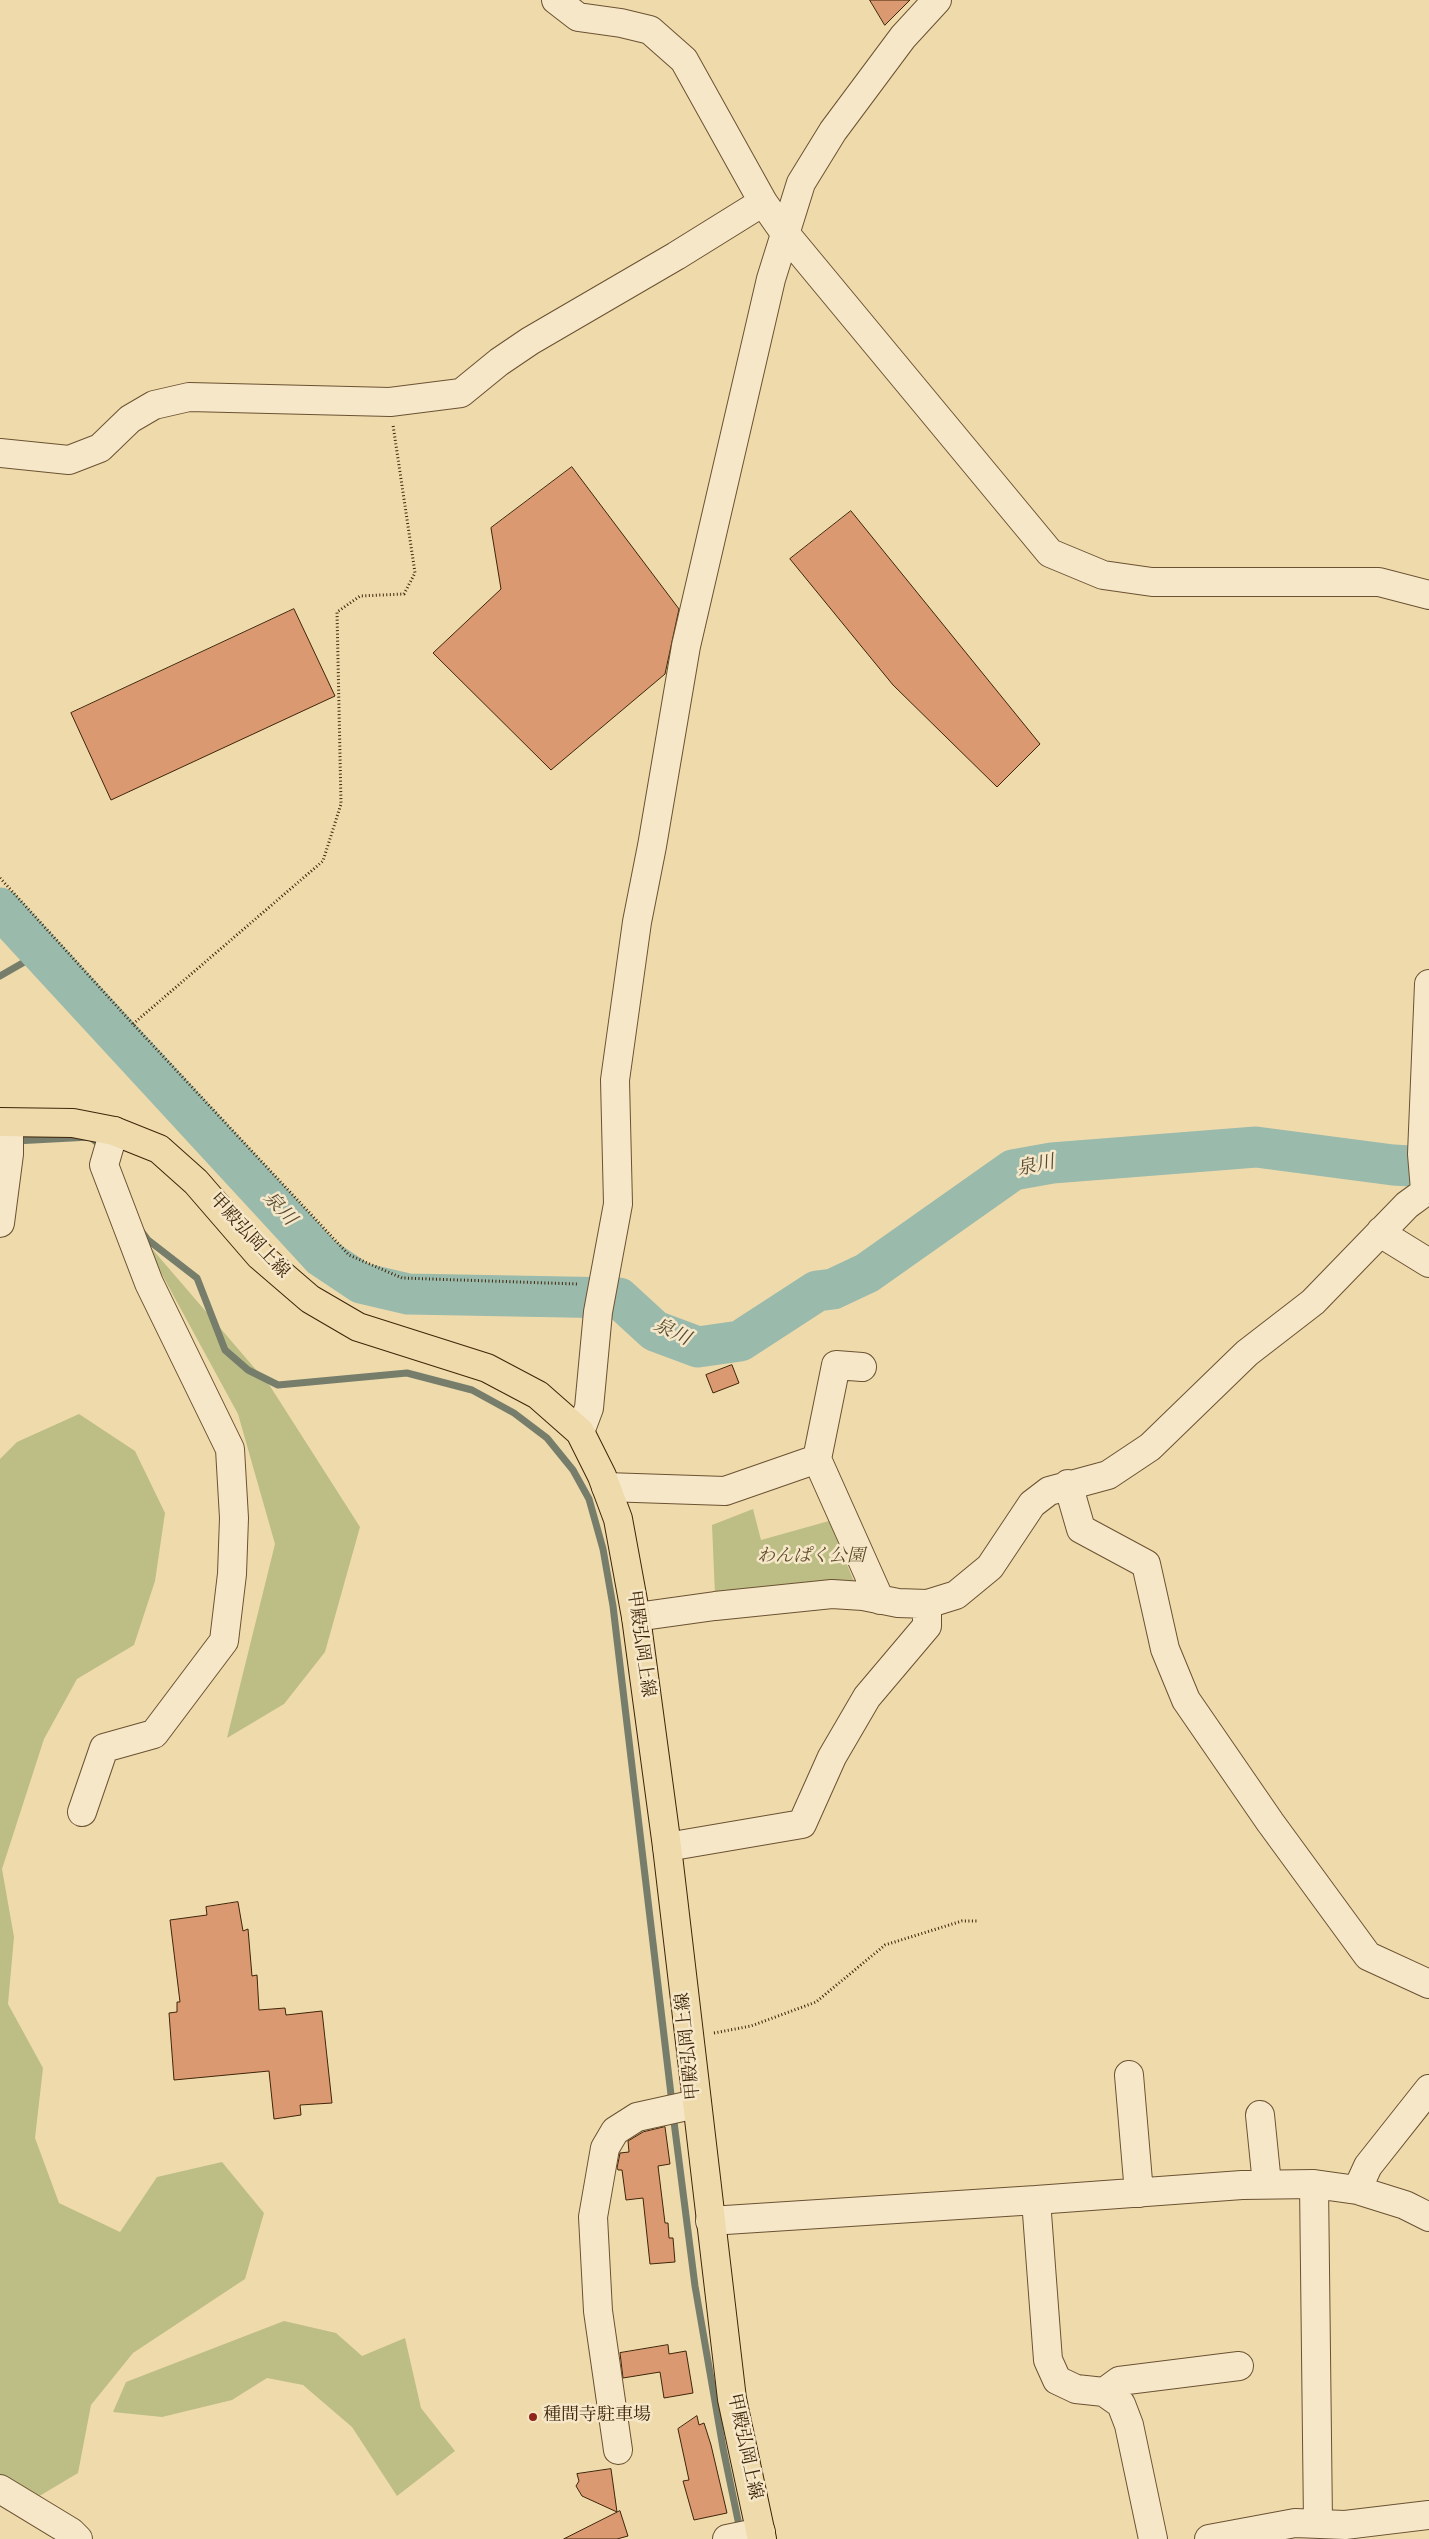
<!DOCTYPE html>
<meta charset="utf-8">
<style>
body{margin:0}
canvas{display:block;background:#efdaab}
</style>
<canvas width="1429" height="2539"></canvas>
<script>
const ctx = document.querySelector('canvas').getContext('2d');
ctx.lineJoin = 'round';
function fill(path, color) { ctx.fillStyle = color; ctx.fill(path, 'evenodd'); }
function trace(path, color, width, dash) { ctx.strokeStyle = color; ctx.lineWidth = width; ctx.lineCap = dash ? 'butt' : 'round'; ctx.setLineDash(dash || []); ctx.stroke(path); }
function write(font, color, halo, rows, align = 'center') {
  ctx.font = font + ' "Sorts Mill Goudy","Noto Serif JP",serif'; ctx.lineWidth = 5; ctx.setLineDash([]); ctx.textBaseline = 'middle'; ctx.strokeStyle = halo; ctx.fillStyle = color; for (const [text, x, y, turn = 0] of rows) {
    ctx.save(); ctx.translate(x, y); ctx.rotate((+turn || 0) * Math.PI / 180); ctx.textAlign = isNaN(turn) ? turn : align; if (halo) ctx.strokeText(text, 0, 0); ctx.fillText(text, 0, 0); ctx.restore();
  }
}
const green = new Path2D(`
 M141,1236L270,1386L360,1527L325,1652L284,1704L227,1738L275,1544L238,1414Z
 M79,1414L135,1451L165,1513L155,1581L134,1645L77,1679L44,1739L2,1869L14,1937L8,2004L43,2068L35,2138L59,2203L120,2232L157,2177L222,2162L264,2213L245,2279L133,2353L91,2405L78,2473L21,2507L0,2495V1459L17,1442Z
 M753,1509L761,1540L829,1521L855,1584L715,1595L712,1525Z
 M284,2321L336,2333L362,2356L405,2338L421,2408L455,2451L397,2496L352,2427L303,2385L267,2378L232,2400L162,2417L113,2412L126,2382Z`);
const stream = new Path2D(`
 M0,976L40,953
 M15,1141L90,1137L103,1147
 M142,1232L148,1240L197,1278L225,1350L248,1370L278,1385L407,1373L472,1390L514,1413L547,1438L573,1470L589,1499L603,1549L613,1606L672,2103
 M673,2114L695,2286L723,2448L740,2530`);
const river = new Path2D(`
 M0,908L322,1257L361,1283L408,1294L619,1298L655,1331L698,1347L740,1341L817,1291L833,1289L867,1273L1013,1170L1052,1163L1256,1147L1393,1165L1429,1167`);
const building = new Path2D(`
 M870,0H910L885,25Z
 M572,467L679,609L665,674L551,770L433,653L501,589L491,528Z
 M851,511L1040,744L997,787L893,685L790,559Z
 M294,609L335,696L111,800L71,713Z
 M732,1365L739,1383L713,1393L706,1375Z
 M238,1902L243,1931L248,1929L252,1976L257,1975L259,2010L285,2008L286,2015L322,2011L332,2103L300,2105L301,2115L274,2119L269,2071L174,2080L169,2013L177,2012V2002H180L170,1920L207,1915L206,1907Z
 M665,2127L670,2164L658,2166L665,2223H668L669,2238H673L675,2262L650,2264L643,2198L626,2200L622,2170H618L617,2168L620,2153L629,2152L628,2141L643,2132Z
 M668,2345L669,2354L686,2351L693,2393L664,2398L660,2372L623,2378L620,2353Z
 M697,2416L699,2425L704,2423L711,2445L727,2513L694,2520L683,2481L689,2480L678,2429Z
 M611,2469L617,2512L582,2496L576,2486L579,2481L577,2474Z
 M620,2511L628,2536L617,2539H564Z`);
const path = new Path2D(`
 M0,878L133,1024L349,1255L402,1278L577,1284
 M133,1024L323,861L341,804L337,612L360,596L404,594L415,573L393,425
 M714,2033L751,2026L816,2002L885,1945L962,1921H978`);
const minor = new Path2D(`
 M556,0L578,17L621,23L650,30L684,60L763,202L784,232L1050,553L1103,575L1152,582H1379L1429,595
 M0,453L69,460L100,448L130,419L154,405L189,397L390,402L461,393L499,362L530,341L676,256L763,202
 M1425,1190L1422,1154L1429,984
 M0,1223L9,1154V1123
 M1381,1231L1390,1239L1429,1263
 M862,1367L836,1365L817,1459L880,1600
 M580,1432L589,1408L598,1312L618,1204L615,1080L637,922L652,846L686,646L771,279L801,183L833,131L903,37L937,0
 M1068,1484L1081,1529L1146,1564L1165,1649L1186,1700L1270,1822L1368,1956L1429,1984
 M606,1487L725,1491L817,1459
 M636,1617L715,1606L832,1594L863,1596L898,1603L927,1604L956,1595L990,1567L1032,1504L1049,1491L1108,1475L1150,1447L1247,1353L1313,1302L1407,1205L1429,1189
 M82,1812L104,1748L154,1734L224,1641L232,1574L234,1518L230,1449L149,1283L104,1165L114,1131
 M667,1847L802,1824L832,1757L867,1697L927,1626V1604
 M1129,2075L1139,2193
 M1260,2115L1267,2184
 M1314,2184L1318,2523
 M1357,2190L1368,2166L1429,2089
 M1036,2200L1048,2360L1057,2380L1076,2389L1104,2392L1121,2404L1129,2425L1153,2539
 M710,2221L1036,2200L1242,2185L1314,2184L1357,2190L1405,2205L1429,2217
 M1104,2392L1119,2381L1239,2366
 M618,2450L598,2311L593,2217L605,2148L615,2131L637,2117L696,2104
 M0,2489L71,2532L78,2539
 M727,2539L761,2532
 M1209,2539L1295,2523L1345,2525L1429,2515`);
const major = new Path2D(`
 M0,1122L73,1123L114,1131L159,1149L196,1182L260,1256L310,1299L358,1327L487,1368L538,1395L580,1432L602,1476L618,1519L636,1617L667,1847L732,2399L762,2539`);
const markers = [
 [533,2417,5,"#8f2418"]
];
const streetNames = [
 ["甲殿弘岡上線",248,1237,47],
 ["甲殿弘岡上線",639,1644,82],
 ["甲殿弘岡上線",690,2046,-96],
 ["甲殿弘岡上線",743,2447,78]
];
const parkNames = [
 ["わんぱく公園",811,1558]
];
const poiNames = [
 ["種間寺駐車場",543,2417]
];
const waterNames = [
 ["泉川",1036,1168,-12],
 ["泉川",278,1210,47],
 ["泉川",671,1334,25]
];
fill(green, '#bdbe86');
trace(stream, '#767e6b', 7);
trace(river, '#9abaac', 41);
fill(building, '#da9971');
trace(building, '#3f2509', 1);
trace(minor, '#6b5232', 30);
trace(major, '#3f2509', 30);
trace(path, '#3f2509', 3, [1, 2.5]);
trace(minor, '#f5e7c8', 28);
trace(major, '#efdaab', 28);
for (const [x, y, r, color] of markers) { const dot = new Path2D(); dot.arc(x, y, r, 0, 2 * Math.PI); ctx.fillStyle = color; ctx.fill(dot); trace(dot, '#f5e7c8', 2); }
write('18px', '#3f2509', '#f5e7c8', streetNames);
write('italic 18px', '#5e4b28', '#f5e7c8', parkNames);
write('18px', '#3f2509', '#f5e7c8', poiNames, 'left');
write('italic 19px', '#564a32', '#f5e7c8', waterNames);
</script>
